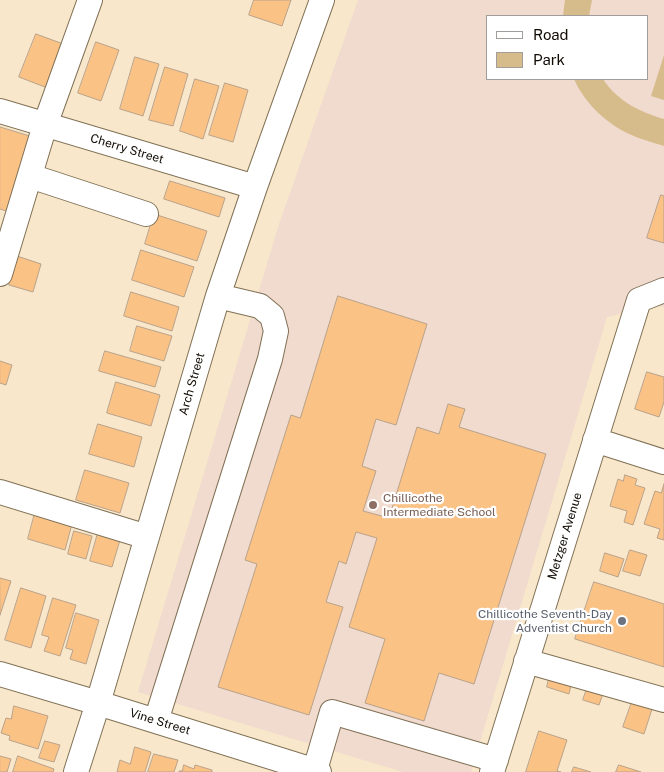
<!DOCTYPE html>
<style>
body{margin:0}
#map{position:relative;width:664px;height:772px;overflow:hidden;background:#f8e7ca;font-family:"Public Sans",sans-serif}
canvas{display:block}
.legend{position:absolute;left:486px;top:15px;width:162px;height:65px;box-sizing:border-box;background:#fff;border:1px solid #a09d9a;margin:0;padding:6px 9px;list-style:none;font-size:15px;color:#110b03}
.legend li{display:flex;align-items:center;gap:10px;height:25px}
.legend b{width:25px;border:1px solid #a09d9a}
</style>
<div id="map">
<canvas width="664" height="772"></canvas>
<ul class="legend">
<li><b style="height:6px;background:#fff"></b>Road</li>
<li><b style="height:14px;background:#d6bb8b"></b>Park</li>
</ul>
</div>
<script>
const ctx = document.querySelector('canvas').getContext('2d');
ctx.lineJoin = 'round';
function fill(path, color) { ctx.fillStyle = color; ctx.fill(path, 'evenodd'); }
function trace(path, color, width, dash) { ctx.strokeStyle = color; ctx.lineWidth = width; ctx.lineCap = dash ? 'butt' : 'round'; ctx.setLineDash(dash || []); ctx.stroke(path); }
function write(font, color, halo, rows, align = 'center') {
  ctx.font = font + ' "Public Sans",sans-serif'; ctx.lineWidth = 4.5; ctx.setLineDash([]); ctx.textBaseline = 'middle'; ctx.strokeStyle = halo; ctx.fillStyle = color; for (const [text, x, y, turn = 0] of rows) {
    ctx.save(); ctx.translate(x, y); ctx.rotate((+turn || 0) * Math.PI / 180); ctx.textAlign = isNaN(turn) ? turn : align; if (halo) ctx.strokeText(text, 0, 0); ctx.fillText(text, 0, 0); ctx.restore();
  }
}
const education = new Path2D(`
 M358,0H664V307L656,305L607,317L471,772H403L138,692L279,224ZM488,16H648V79H488Z`);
const green = new Path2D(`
 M565,0H592L589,16H563Z
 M664,55V100L651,96Z
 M574,79H603C617,101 640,112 664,119V146C652,142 639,139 627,133C605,122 584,102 574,79Z`);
const building = new Path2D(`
 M254,0H291L282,26L249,15Z
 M36,34L66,45L50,89L19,77Z
 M96,42L119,50L101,101L78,93Z
 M135,57L159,64L143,116L120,109Z
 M165,67L188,74L173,126L149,120Z
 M195,79L219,86L203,139L180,131Z
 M225,83L248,90L233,142L209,135Z
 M0,127L33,137L10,212L0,209Z
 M170,181L225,198L219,217L164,199Z
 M661,195L664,196V243L647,238Z
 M154,214L207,231L197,261L145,244Z
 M141,250L194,267L184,297L132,280Z
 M17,256L41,264L33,292L9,285Z
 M131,292L179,307L172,331L124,316Z
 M338,296L427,324L396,425L376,419L362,466L376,471L363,511L389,518L417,427L439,434L448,404L465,409L459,427L546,454L474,684L439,673L424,721L365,703L385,639L349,627L377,538L356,532L346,564L339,561L326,602L343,607L309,715L218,687L257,564L245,560L291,415L300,418Z
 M137,326L172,336L164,361L130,351Z
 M105,351L161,367L155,387L99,371Z
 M0,361L12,365L6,385L0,383Z
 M647,372L664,377V402L659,417L635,409Z
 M116,382L160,395L151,426L107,413Z
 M98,424L142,437L134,467L89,454Z
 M85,470L129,483L120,513L76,500Z
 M625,475L637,479L635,485L645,488L633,525L624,522L627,511L610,506L618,479L623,481Z
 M664,484V540L657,538L660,529L644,524L655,491L661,493Z
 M35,513L72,524L65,550L28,539Z
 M74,531L92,536L86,559L68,554Z
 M98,533L120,540L112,567L90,561Z
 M630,550L647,555L640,576L623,571Z
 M605,553L624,559L618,577L600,571Z
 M0,578L11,581L0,615Z
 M594,582L664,604V667L575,639Z
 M21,588L46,596L31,648L5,640Z
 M53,598L76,605L60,656L44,651L49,637L42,635Z
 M76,613L99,620L86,664L70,659L73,650L66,648Z
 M550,675L572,681L569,694L547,687Z
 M589,683L605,688L599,705L583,700Z
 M632,702L652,709L644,734L623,727Z
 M14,706L48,716L38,749L9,740L10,736L1,733L6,718L11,719Z
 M539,731L567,740L557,771L561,772H526Z
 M45,741L60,745L54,762L39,758Z
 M135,747L151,752L145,772H117L120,760L130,764Z
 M154,754L178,760L174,772H148Z
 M0,756L11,759L7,772H0Z
 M18,756L54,769L53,772H13Z
 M184,765L194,769L195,765L212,770V772H179V771H182Z
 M619,765L641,772H616Z
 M574,767L591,772H572Z`);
const minor = new Path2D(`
 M0,111L255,187
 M30,176L146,214
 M0,274L45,125L90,0
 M595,440L664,462
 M0,492L147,537
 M526,661L664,700
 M0,674L98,703L319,772
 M156,721L270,359L276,331L272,316L260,306L218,296
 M315,770L332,712L496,760
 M76,772L98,703L218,296L255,187L322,0
 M492,772L639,300L664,290`);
const markers = [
 [373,505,5,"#8d6e63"],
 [622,621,5,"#6b7280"]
];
const streetNames = [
 ["Cherry Street",127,149,17],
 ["Arch Street",192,384,-74],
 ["Metzger Avenue",565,536,-73],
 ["Vine Street",160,722,17]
];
const educationNames = [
 ["Chillicothe",383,498],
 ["Intermediate School",383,512]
];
const worshipNames = [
 ["Chillicothe Seventh-Day",612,614],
 ["Adventist Church",612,628]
];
fill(education, '#f1dace');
fill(green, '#d6bb8b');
fill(building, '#fbc286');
trace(building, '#b9a28a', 1);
trace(minor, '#807156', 26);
trace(minor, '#fff', 24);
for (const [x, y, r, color] of markers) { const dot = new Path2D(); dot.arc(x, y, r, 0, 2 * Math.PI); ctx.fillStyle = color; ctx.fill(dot); trace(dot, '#fff', 2); }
write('12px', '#110b03', '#fff', streetNames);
write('12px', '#785e54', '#fff', educationNames, 'left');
write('12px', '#5b616d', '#fff', worshipNames, 'right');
</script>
